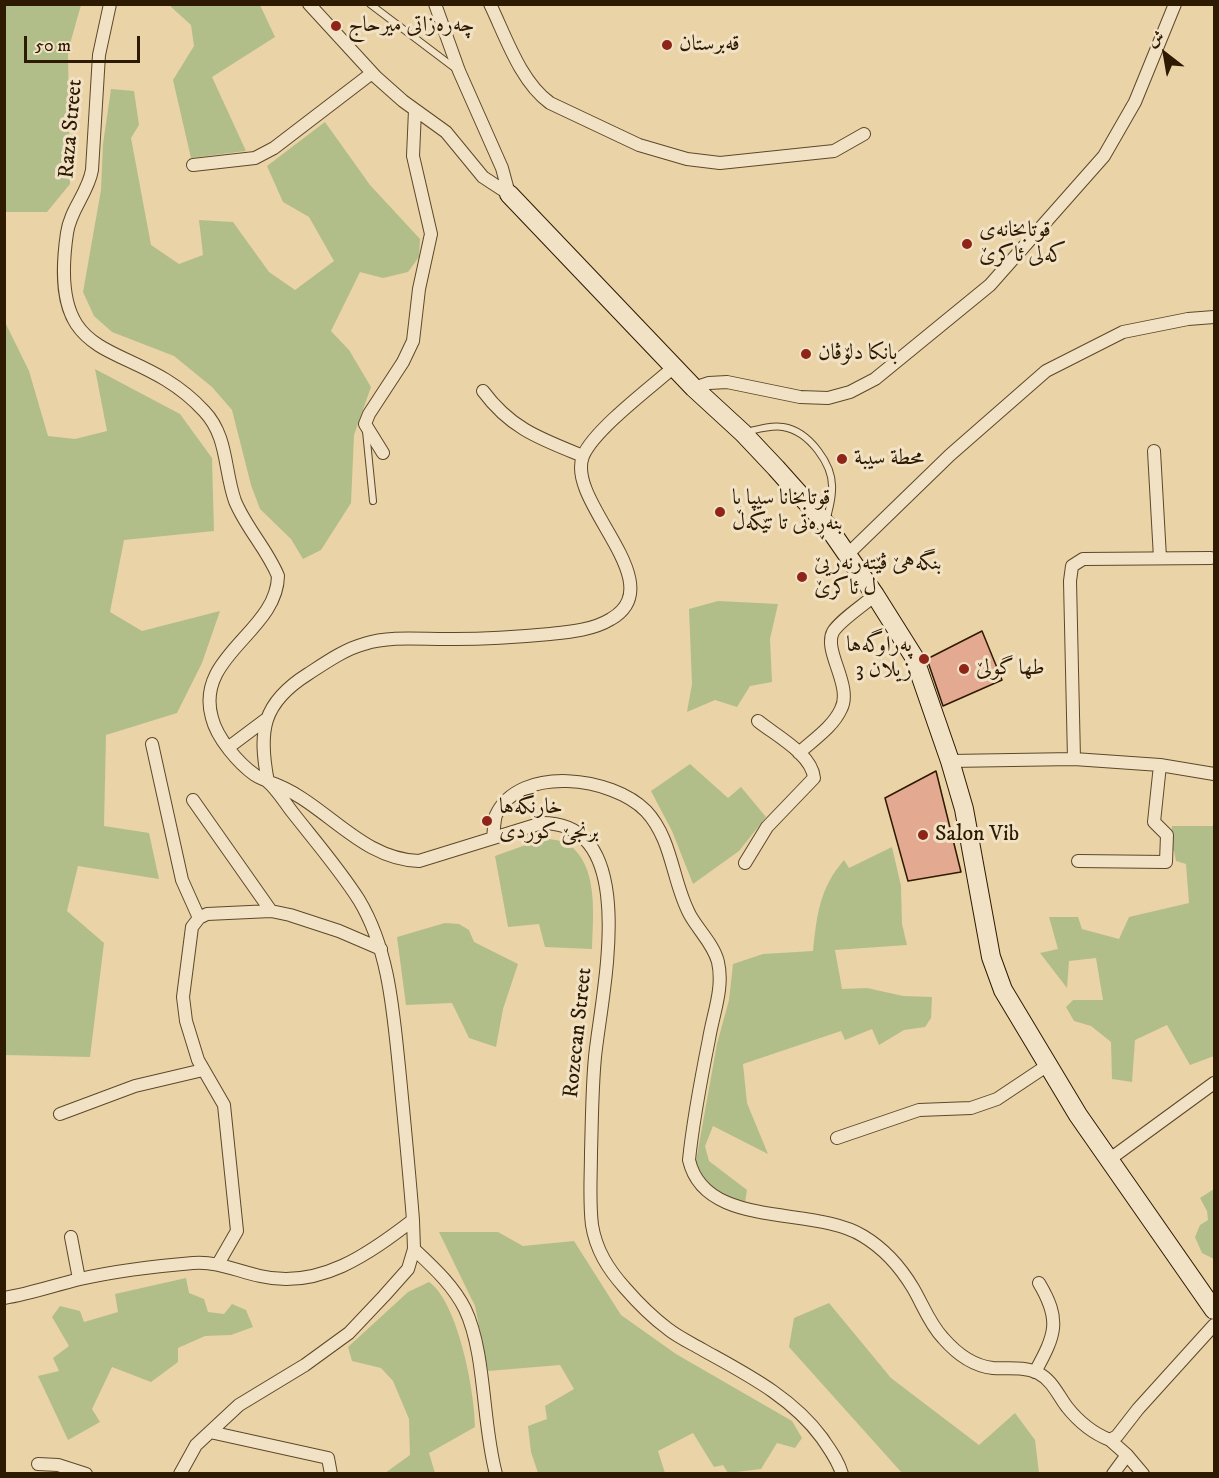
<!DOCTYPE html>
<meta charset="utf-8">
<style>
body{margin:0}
#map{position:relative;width:1219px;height:1478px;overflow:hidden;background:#ead3a6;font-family:"IM FELL DW Pica",Amiri,serif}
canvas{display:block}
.frame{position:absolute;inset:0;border:6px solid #2e1a00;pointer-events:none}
.north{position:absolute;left:1135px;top:24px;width:60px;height:60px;-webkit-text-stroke:4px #f1e2c5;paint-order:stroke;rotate:329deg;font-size:16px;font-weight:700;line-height:24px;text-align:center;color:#2e1a00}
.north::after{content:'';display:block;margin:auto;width:21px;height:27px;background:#2e1a00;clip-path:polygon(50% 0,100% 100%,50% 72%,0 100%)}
.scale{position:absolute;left:24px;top:36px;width:116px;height:27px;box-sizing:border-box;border:3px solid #2e1a00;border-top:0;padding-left:8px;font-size:18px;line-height:21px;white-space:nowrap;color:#2e1a00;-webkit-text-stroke:4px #f1e2c5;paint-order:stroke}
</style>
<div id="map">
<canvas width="1219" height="1478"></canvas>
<div class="frame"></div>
<div class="north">ش</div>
<div class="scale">50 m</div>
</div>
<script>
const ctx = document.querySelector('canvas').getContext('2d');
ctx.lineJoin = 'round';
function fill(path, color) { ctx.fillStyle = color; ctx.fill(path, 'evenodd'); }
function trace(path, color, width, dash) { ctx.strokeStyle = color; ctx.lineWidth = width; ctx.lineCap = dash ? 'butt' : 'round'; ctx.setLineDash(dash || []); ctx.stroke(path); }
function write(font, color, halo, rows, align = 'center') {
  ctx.font = font + ' "IM FELL DW Pica",Amiri,serif'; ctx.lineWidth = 6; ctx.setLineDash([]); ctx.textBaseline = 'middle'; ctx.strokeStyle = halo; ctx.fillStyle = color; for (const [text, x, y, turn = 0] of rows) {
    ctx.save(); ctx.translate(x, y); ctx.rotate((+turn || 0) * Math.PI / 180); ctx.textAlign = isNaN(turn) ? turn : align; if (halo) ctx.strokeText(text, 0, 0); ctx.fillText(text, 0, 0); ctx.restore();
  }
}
const green = new Path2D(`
 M4,5H81L68,51L70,184L47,212H5Z
 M169,5H260L275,37L212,77L246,151L191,158L173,80L194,46L191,25Z
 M111,89L134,91L139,125L131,138L151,245L179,264L203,255L199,220L233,222L269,272L295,290L334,261L309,217L283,202L267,166L325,122L370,185L420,239L419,257L408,272L383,278L360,272L331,331L349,350L371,387L354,435L351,503L321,550L303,559L291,539L260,509L251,485L232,410L212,387L174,356L112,332L94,316L83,292L101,190L103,144Z
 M5,322L29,371L48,436L75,439L107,431L95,369L180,414L212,458L214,531L124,540L110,612L142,631L220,611L202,663L177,713L106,735L104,826L149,833L159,879L78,866L67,911L104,943L90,1057L5,1055Z
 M718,601L778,604L770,639L772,682L750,686L737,707L715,700L687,712L692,684L689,609Z
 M690,764L728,798L741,787L766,817L739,851L693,884L672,831L651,791Z
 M1172,826H1214V1056L1190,1065L1167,1025L1135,1040L1132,1082L1112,1079L1111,1042L1091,1026L1074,1021L1066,1007L1073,1000H1103L1096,958L1069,961L1067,988L1040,953L1058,949L1049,917H1078L1082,929L1119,939L1129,917L1189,903L1186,864L1176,861L1174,851L1170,850Z
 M545,838C552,840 562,840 568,844C599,865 593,916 592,949L545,947L539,924L508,927L495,856Z
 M892,847L901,886L902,924L907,945L835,950L842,989L867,988L903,996L932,997L931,1018L925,1027L904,1030L879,1045L872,1029L845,1040L841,1031L743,1064L747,1103L768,1154L713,1126L705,1146L709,1161L747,1190L745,1203C722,1194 704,1186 696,1161L717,1044L729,1000L733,964L763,954L813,951C817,915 819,889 844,860L849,868Z
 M445,923L459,924L469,930L474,942L518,964L503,1009L496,1047L469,1038L452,1003L406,1005L397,937Z
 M1214,1189V1259L1202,1253L1195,1237L1200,1225L1208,1220L1207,1211L1200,1198Z
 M439,1232H498L523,1246L574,1241L621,1315L676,1354L792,1421L802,1438L795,1448L777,1443L761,1469L728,1473L723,1465L714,1467L693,1433L658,1451L665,1473H538L531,1452L528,1426L547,1419L545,1406L574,1389L560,1365L488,1371L475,1306Z
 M186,1278L189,1293L204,1299L208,1312L224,1314L232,1304L246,1310L253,1327L231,1335L205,1336L178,1348V1362L151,1382L112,1367L92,1409L100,1422L68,1440L38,1376L59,1371L53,1358L69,1346L52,1317L60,1306L80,1311L84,1322L118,1312L115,1294Z
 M429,1282C458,1302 475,1392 475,1427L429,1453L435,1473H385L410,1455L409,1419L393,1381L381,1368L352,1361L348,1347L408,1292Z
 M829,1303L891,1378L979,1445L1015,1413L1035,1440L1039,1473H902L789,1347L794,1318Z`);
const building = new Path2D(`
 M982,631L1002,680L943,706L927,659Z
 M936,771L961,872L908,881L885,798Z`);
const lane = new Path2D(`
 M370,4L456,69
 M366,431L373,501
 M746,432C759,429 771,425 783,427C809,431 834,465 832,490C832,500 829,509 827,518`);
const street = new Path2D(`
 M110,4L99,55L92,170C88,193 70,210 67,233C46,376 133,334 204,411C228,436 224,470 235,501C246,528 267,549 278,576C277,632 194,656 212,718C217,738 238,763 255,775C259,778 264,779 267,781C277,789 285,803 293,813C315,841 340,870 359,900C389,950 393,1010 399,1067C404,1118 409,1169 413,1220L414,1249L408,1269L384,1296L349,1333L305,1365L239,1405L196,1445L180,1474
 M309,4L376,77L403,101L446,132L483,177L509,194
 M435,4L459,71L502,168L509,194
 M490,4C506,37 520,81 550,103L639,145L687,159L720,163L834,151L864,134
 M193,165L255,158L274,148L372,73
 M694,388L709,383L727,382L800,397L828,398L850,392L875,379L990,285L1104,156L1135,102L1175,4
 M483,391C511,429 541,439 583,456
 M1154,451L1160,558
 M383,453L365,424L369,414L403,362L413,341L419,289L431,234L413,156L415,110
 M849,553L950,455L1046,371L1123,332L1188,319L1214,317
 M152,744L182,880L199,918
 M229,747L265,720
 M799,753C813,740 833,727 841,709C853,686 823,651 833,632C839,621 865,604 875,595
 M1074,759L1070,581L1072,566L1083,559L1211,558
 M950,761L1074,759L1160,765L1214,774
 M268,782C258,731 262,703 308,674C325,663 345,649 364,644C393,635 425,640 455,639C486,639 518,637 550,634C570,632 593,630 611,619C673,583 565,502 583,456C594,430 651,387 674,367
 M269,782C324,800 358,859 419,861L542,823C643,823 601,995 595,1057C592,1088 592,1120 591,1152C591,1176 589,1201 592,1225C596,1250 608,1269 625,1288C638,1303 652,1317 668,1329C678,1337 691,1343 703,1350C746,1374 792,1397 822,1438C830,1450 838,1460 842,1474
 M193,800L271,911
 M493,838C494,831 494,821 496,815C520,764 613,777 646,811C673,840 672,882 690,915C699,931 714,945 718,962C724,988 713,1014 709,1039C701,1079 693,1120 689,1160C705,1230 813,1205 863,1236C883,1248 901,1268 913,1288C923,1305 929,1323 943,1338C956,1353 973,1366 993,1368C1007,1369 1024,1366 1038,1373C1052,1380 1058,1395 1067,1407C1079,1422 1092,1433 1110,1440L1117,1436L1138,1409L1214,1325
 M1078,861L1166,862L1167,835L1154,822L1160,765
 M745,863L767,827L814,778C812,754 775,735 758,721
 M60,1114L135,1086L203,1070
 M837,1138L919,1110L971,1108L997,1099L1048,1065
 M1110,1159L1214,1083
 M71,1237L79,1279
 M414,1249C433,1267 453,1285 465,1309C486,1353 482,1423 496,1474
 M218,1264L237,1231L224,1105L198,1060L186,1021L183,997L192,927L199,918L207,914L271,911L290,915L339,931L381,949
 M4,1298C30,1294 55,1285 80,1279C116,1271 156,1266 193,1263C218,1261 237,1271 260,1276C319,1290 369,1254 413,1220
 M1035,1372C1056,1334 1061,1320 1039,1283
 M210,1432L328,1458L331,1474
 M1110,1440L1127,1455L1113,1474
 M1127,1455L1143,1474
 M38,1464L58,1465L86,1474`);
const secondary = new Path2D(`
 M509,194L694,388L743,433L776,468L826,524L875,595L914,657L950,761L964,809L991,957L1003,990L1078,1115L1214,1310`);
const markers = [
 [336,26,6,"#8f2418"],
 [667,45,6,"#8f2418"],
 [967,244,6,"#8f2418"],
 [806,354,6,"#8f2418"],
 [842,459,6,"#8f2418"],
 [720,512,6,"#8f2418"],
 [802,577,6,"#8f2418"],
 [924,659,6,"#8f2418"],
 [964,669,6,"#8f2418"],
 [487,821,6,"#8f2418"],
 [923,835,6,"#8f2418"]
];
const poiNames = [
 ["چەرەزاتی میرحاج",348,26],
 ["قەبرستان",679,45],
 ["قوتابخانەی",979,231],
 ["کەلی ئاکرێ",979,256],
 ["بانکا دلۆڤان",818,354],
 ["محطة سيبة",854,459],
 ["قوتابخانا سیپا یا",732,499],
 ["بنەڕەتی تا تێکەڵ",732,524],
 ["بنگەهێ ڤێتەرنەریێ",814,564],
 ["ل ئاکرێ",814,589],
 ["پەراوگەها",912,646,"right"],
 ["زیلان 3",912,671,"right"],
 ["طها گولێ",976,669],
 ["خارنگەها",499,808],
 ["برنجێ کوردی",499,833],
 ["Salon Vib",935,835]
];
const streetNames = [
 ["Raza Street",72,129,-85],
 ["Rozecan Street",579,1033,-84]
];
fill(green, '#b2be8a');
fill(building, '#e3aa91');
trace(building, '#2e1a00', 1.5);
trace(lane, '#5d482a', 8);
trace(street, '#5d482a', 14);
trace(secondary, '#2e1a00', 20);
trace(lane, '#f1e2c5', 6);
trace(street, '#f1e2c5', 12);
trace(secondary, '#f1e2c5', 18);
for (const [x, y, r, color] of markers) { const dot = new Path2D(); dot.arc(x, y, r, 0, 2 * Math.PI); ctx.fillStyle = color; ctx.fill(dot); trace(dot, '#f1e2c5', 2); }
write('22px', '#2e1a00', '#f1e2c5', poiNames, 'left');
write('22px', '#2e1a00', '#f1e2c5', streetNames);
</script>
